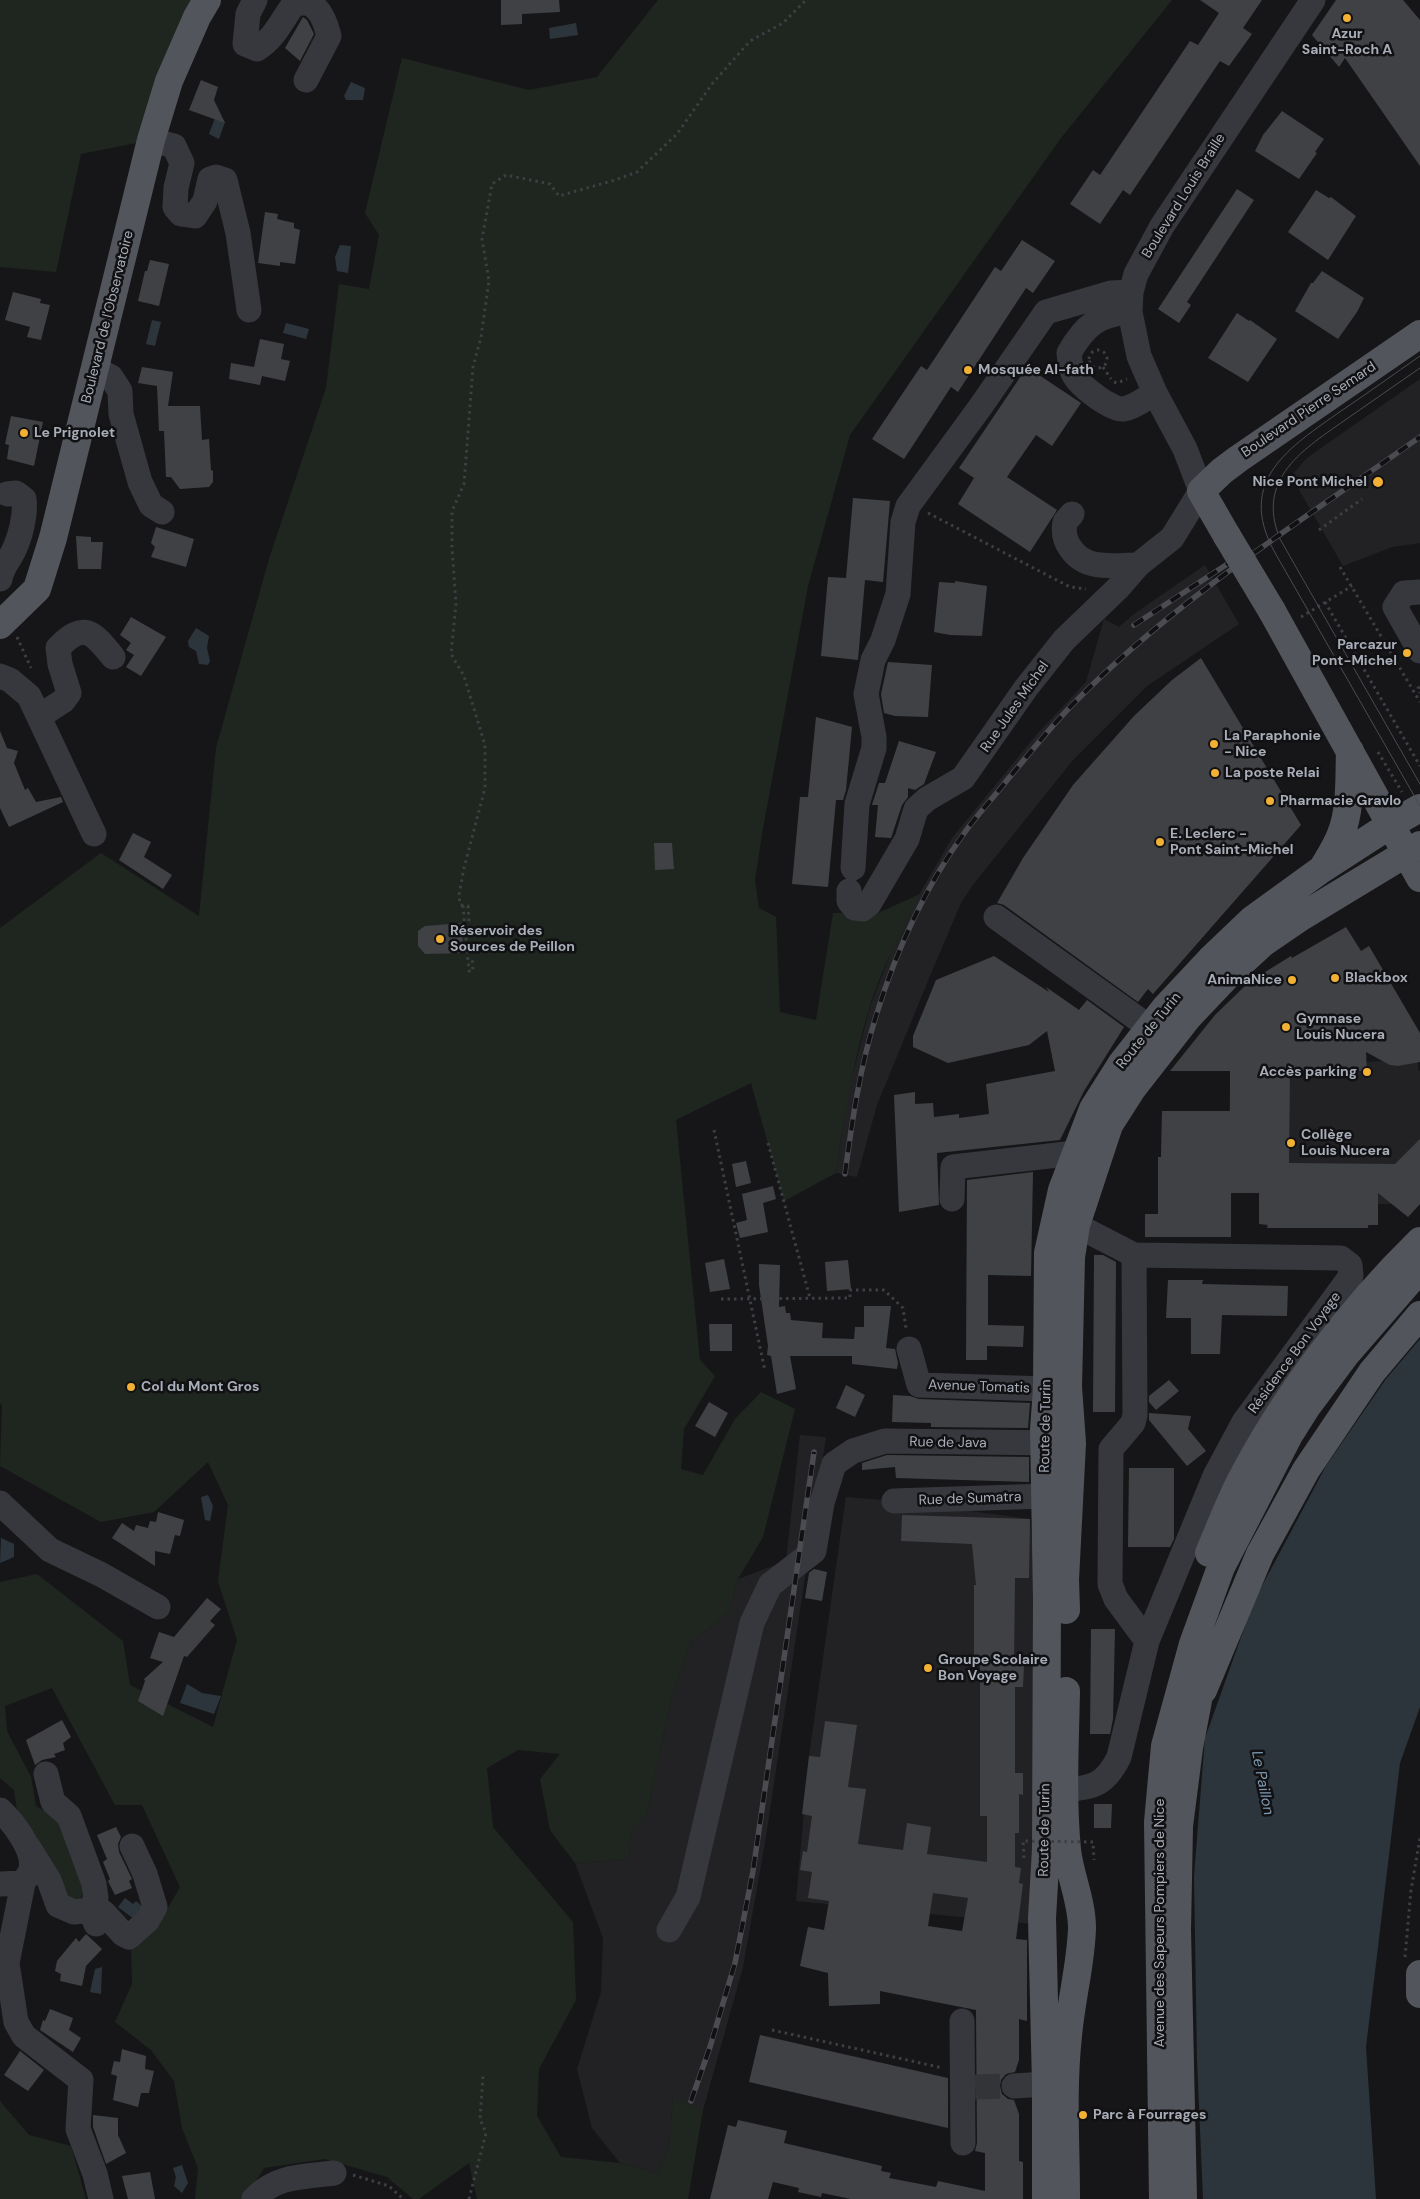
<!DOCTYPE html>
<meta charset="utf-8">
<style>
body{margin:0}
canvas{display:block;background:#161618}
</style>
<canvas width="1420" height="2199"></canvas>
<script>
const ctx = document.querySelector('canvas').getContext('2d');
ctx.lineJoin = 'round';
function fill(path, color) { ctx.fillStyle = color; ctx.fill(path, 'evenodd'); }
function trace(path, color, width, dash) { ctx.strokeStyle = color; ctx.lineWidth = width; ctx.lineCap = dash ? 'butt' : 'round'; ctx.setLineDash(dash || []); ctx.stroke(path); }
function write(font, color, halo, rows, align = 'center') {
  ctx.font = font + ' "DM Sans",sans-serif'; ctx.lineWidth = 5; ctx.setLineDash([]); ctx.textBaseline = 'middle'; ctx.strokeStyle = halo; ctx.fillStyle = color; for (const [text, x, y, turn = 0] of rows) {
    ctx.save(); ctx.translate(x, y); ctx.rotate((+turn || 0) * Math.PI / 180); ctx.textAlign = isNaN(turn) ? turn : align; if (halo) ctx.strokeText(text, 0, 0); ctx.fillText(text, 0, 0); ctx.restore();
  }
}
const built = new Path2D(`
 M1420,379V543L1392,547L1343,566L1291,476L1306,459L1318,450Z
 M1205,565L1239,624L1147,686L1073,760L972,886L961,903L932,971L877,1105L857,1177L836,1173L847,1097L870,1007L894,945L920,893L952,838L1037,734L1086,682L1104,619L1119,627L1134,614Z
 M1383,1061L1398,1066L1418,1061V1070L1420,1071V1204L1408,1217L1392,1204H1378V1225H1369L1368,1228H1267L1259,1189H1251V1193H1226L1161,1157L1162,1111H1221L1222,1129H1229L1230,1079H1290L1291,1071L1367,1070V1062Z
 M800,1435L826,1437L765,1843L743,1967L703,2110L673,2098L669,2148L657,2173L620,2163L592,2128L577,2069L601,1992L603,1938L575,1863L628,1859L632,1829L647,1815L670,1703L691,1642L728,1613L738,1579L786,1561Z
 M846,1497L894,1501L1030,1519L1036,1580L1033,1924L796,1901L809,1756Z`);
const green = new Path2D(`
 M0,0H207L151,140L81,154L56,272L0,267Z
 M658,0H1172L1061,138L850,435L808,586L763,828L755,880L759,908L776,917L780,1012L816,1020L833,913H878L920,894C902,931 881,969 869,1009C853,1063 844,1117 836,1173L784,1201L751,1083L676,1120L700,1360L715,1376L684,1429L681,1469L703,1475L735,1419L761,1392L795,1409L763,1537L738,1579L728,1613L691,1642L670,1703L647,1815L632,1829L628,1859L575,1863L550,1830L540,1779L560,1754L518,1750L487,1768L493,1827L573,1922L576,2000L539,2069L537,2116L561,2157L620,2163L657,2173L669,2148L673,2097L703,2110L688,2199H477L469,2163L419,2199H413L387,2177L325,2159L264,2168L245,2199H195L198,2168L182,2128L174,2081L151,2050L115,2022L132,1984L131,1944L164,1915L180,1887L142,1805H115L52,1688L5,1706L7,1731L31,1777L36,1806L52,1815L67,1831L85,1891L78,1902L67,1903L19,1825L14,1790L0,1778V1582L37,1574L123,1641L130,1685L213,1727L237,1640L218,1581L228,1505L208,1462L154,1512L101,1522L0,1466L2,1406L0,1403V928L101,853L199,916L216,748L269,559L326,388L339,284L369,289L379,235L365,213L402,58L529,90L597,77Z
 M0,2101L29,2135L71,2146L86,2199H0Z`);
const water = new Path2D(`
 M576,23L578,35L550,39L549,28Z
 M351,82L365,88L363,100H346L344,96Z
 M217,116L225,122L219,139L209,134L215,118Z
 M340,245L351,246L348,273L337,271L335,257Z
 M152,320L161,322L155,346L146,344Z
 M286,323L309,329L306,339L283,333Z
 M196,628L209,636L207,648L210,661L208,665L199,664L196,651L189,647L188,641Z
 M1420,1339V1707L1400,1763L1366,2047L1376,2199H1203L1197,2059L1194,1876L1205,1738L1254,1601L1326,1466L1386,1379Z
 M208,1495L213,1506L210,1521L205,1520L201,1497Z
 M1,1538L14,1544V1557L0,1563Z
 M187,1684L202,1693L221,1696L214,1714L180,1703Z
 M125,1898L133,1904L136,1901L143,1907L134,1919L118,1907Z
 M102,1967L101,1994L90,1992L95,1969Z
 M182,2165L188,2183L182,2193L174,2186L176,2177L173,2168Z`);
const building = new Path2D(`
 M501,0H559L560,12L522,14V24L501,25Z
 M1200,0H1262L1243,28L1252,34L1229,66L1220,61L1130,195L1123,190L1100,224L1070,204L1093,170L1100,175L1190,41L1198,45L1219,13Z
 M1336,0H1403L1420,20V166L1345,58L1339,67L1312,35Z
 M303,17L307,20L314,34L300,61L285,48Z
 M201,80L218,87L214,100L225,123L189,110Z
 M1282,111L1324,139L1315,152L1317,153L1299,179L1255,151L1263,135Z
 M1237,189L1254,200L1187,302L1191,305L1179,323L1158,309Z
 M1316,190L1329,198L1331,197L1356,216L1328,260L1288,232Z
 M265,212L278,214L277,219L294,223V228L300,230L295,264L280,262V266L258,263Z
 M1022,240L1055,261L1033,293L1026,288L958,392L951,387L904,459L872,439L921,366L927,370L995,267L1001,271Z
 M150,260L169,264L159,306L138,301L145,271H147Z
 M1322,271L1364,298L1357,312L1338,339L1295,311L1311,283H1313Z
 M13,292L41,299L40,303L50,305L41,340L27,337L30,327L5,320Z
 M1237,313L1249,321L1250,320L1277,339L1248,382L1208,358Z
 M260,339L284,344L281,359L290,361L285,381L262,376L260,385L229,379L231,363L254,367Z
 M142,367L173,372L168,406H200L202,440L209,439L211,470L213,471V482L209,487L180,489L171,477H166L164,431H159L157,386L138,383Z
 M1027,367L1081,403L1052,446L1036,435L1007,477L1057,510L1030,552L958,504L974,478L959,468Z
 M11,416L43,422L34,466L7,459L9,445L5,444Z
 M853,498L890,501L883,582L865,580L858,660L821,656L828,577L846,578Z
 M156,527L194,539L186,567L151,557L155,547L151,543Z
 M76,536L91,537V542H103L101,569H78Z
 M955,581L987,586L982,636L950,635L934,632L939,582L955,583Z
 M131,617L166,637L141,676L126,667L134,655L126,650L131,643L120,635Z
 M1201,658L1301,825L1153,994L1148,989L1138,1002L1004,905L997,903L1023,858L1073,785L1134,716L1172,680Z
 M888,662L932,665L928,717L895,716L884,713L881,694Z
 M816,717L852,727L846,790L843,800H836L828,887L792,884L800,797H808Z
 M0,731L7,748L18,751L14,763L25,790L28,788L36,802L61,797L63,802L9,827L0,808Z
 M899,741L936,752L924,784L915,790L908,788V797L902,805L891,838L875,837L878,805H872L879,783H885Z
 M133,833L151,842L144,857L172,875L163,889L119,860Z
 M654,843H672L674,869L655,870Z
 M462,923L463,953L425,954L418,946V931L425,926Z
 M1346,927L1361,951L1369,946L1420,1033V1062L1398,1066L1390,1065L1366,1052L1367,1071H1290L1289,1163L1395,1164L1420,1139V1204L1408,1217L1378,1193V1225H1368V1228H1267L1268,1225L1259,1224V1193H1231V1237H1145V1214H1158V1157H1161L1162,1111H1230V1071H1170L1215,1015L1249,982L1291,956L1292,958Z
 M994,956L1049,992L1046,987L1079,1010L1087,1000L1124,1027L1084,1091L1060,1140L937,1153L939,1205L899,1212L894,1095L915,1092V1104L933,1103L934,1117L959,1114V1118L989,1114L986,1084L1055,1071L1047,1031L1029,1045L948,1063L913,1047V1036L936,980Z
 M746,1161L751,1183L736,1187L732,1164Z
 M1033,1172L1031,1276L988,1275V1325L1024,1326L1023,1347L987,1346V1360H966L967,1180Z
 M773,1186L776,1199L763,1203L768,1232L740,1238L736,1223L747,1220L742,1194Z
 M1094,1255H1103L1116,1262L1115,1412H1093Z
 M724,1259L730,1289L710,1292L705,1263Z
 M848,1260L851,1289L827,1291L825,1262Z
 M759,1264L780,1265L779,1307L785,1306L786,1313H790L791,1320L823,1323L822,1338L854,1339L855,1327H864V1306H891L886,1348L895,1349L898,1363L897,1369L852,1364V1356H790L796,1389L777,1394L771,1356L767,1355L768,1346L759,1285Z
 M1168,1280H1203L1202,1284L1288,1286L1287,1316L1222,1315L1220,1354H1191V1318H1166Z
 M709,1324H732V1351H710Z
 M1169,1380L1179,1391L1156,1410L1149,1402V1396Z
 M846,1385L865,1395L855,1417L836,1408Z
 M893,1395L910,1396L919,1399L1030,1403L1028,1428L931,1427V1423L892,1422Z
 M709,1402L728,1413L715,1437L695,1426Z
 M1149,1413L1191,1416L1188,1429L1206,1451L1187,1466L1149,1420Z
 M887,1455L1029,1457V1482L896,1478L895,1467L862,1470V1463Z
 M1129,1468H1174V1539L1170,1547H1128Z
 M158,1512L184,1520L180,1536L175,1535L170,1554L155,1551V1566L112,1538L122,1523L134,1531L136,1525L148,1528L150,1521L156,1522Z
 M902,1515L1030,1519L1029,1578H1015L1014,1666H1024L1023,1687H1015V1773H1023V1795L1019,1794V1833H1015V1867L1021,1868L1019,1883L1023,1884L1016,1939L1027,1940V2021L1019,2019V2060L1015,2072L1006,2074L1001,2080L1000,2086L1002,2094L1008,2099L1014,2100L1019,2114V2161L1023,2162V2199H851L822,2193L821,2197L798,2192L799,2188L773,2182L768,2199H710L728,2125L736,2127L738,2120L787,2131L784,2143L882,2166L881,2171L891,2173L889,2178L936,2187L938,2181L985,2191V2153L975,2151L977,2143L976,2010L880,1991V2004L829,2006L828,1973L800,1966L808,1927L824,1930L829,1901L808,1898L812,1872L800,1870L803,1851L807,1852L812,1816L802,1814L809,1756L820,1757L825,1721L857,1725L848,1787L866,1789L858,1844L903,1850L907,1823L931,1827L927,1854L987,1862V1816H980V1666H974V1585H976L972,1544L901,1541ZM933,1893L968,1898L962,1931L928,1926Z
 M814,1569L827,1572L822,1601L805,1598L809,1573Z
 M207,1598L221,1609L210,1621L215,1625L187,1657L184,1656L163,1716L138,1701L145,1681L144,1679L163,1662L150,1658L159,1632L174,1637Z
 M1091,1629H1115L1113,1719L1110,1734H1090Z
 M62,1720L71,1737L63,1743L65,1750L54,1754L56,1757L42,1760L35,1765L26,1740Z
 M1094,1804H1112L1111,1828H1094Z
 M116,1827L121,1837L118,1844L119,1852L132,1879L129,1881L132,1888L115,1895L108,1881L110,1879L103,1862L107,1859L97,1835Z
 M86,1934L102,1949L86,1966L82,1986L60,1981L61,1974L55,1971L57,1961L76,1938L79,1942Z
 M50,2009L73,2018L69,2030L81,2038L73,2052L40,2030L43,2020L45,2021Z
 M760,2035L948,2078V2128L749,2082Z
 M122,2049L146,2056L145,2069L154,2071L149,2093H141L138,2107L113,2100L117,2076L111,2074L114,2061L120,2062Z
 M20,2051L44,2070L28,2091L4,2075Z
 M93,2115L118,2118V2135L126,2153L106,2164L93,2127Z
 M150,2172L155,2199H128L122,2176Z`);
const minorTunnel = new Path2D(`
 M975,2087L1014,2086`);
const path = new Path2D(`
 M1089 359a9 9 0 1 1 18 0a9 9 0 1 1-18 0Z
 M1103,367L1111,379
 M1114,382L1117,383L1127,379
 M928,513L1070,587L1086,589
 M1319,530L1362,499
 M1340,567L1420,702
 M1325,602L1420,766
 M1301,617L1352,586
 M17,637L31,668
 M1420,687L1418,688L1420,693
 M1378,752L1402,792
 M463,906L460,904L459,895L464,868L485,788V745L464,676L451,654L456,604L452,547V511L464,484L473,367L481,337L489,281L482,239L492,184L506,175L550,184L559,196L615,180L637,172L677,134L712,84L750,41L783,23L806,0
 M469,921L468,906H463L469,971H473L472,957
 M714,1130L765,1371
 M768,1143L810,1298
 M721,1299L850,1298V1290H884L903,1308L906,1328
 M1405,1957L1411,1890L1420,1838
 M772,2030L943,2068
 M353,2175L389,2186L403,2199
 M469,2199L486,2133L480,2119L483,2076`);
const minor = new Path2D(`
 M255,0L248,14L245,44L257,49C275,38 281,21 294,4C298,4 303,2 307,3C320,6 326,24 329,36L306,80
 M151,140L174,146L182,163L176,188L175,207L181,214L195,216L205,201L210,179L216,177L225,180L238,233L249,310
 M1130,312C1099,314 1085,325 1069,353C1070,360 1070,368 1074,375C1080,386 1112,411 1124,409C1135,407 1146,398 1155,393
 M95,369L111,377L120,391L121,414L140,482L151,505L162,512
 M1072,514L1065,522C1063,532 1065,541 1071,549C1086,571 1114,565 1138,565
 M0,579C2,568 7,563 12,554C20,539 26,515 24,499L16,493L7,494
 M1420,592L1404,593L1395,607L1420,651
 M0,676L10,680L29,696L94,834
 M49,710L63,701L69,693L60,664L58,648C84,621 93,632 113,657
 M853,868L857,804L874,748V737L866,694L873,660L883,640L898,594L903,522L908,506L981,406L1046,312L1111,293L1131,292
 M849,891V901L855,908L863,909L869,904L907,839L916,809L927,799L963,778L1026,688L1064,640L1118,588L1138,565L1172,538L1201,491L1185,449L1155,393L1139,356L1130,312L1131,292L1136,274L1162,226L1313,0
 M996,917L1167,1040
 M952,1199L953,1167L1075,1153
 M1134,1255L1341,1258L1350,1265L1351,1276L1244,1422L1215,1476L1147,1641
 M909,1349L919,1385L1047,1389
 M894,1501L1046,1496
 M0,1503L50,1550L102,1575L158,1607
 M46,1774L53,1802L69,1816L94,1884L96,1898L90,1910L96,1924
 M1065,1789C1094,1789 1106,1783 1119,1757L1147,1641L1116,1599L1110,1584L1111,1449L1133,1423L1135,1415L1134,1255L1076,1225
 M0,1810C13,1822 35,1850 31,1869C30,1874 25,1879 23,1883L0,1884
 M29,1848L49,1880L58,1905L74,1912L90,1910L103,1912L123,1934L129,1937L147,1921L155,1907L145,1874L132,1846
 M23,1883L7,1963L16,2022L24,2036L81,2080L78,2129L95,2174L101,2199
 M669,1930L688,1897L752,1623L770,1585L814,1551L822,1503L834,1464L853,1451L885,1441L1064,1443
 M962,2021L963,2143
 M1014,2086L1046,2084
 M254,2199C276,2175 304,2177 334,2173`);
const major = new Path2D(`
 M1227,536L1201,491L1222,471L1238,459L1420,334
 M1272,611L1420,878
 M0,625L37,589L53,538L151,140L169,81L197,17L207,0
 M1324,866C1330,856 1337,845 1341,834C1351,809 1349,778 1350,751
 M1209,1553C1219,1530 1228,1506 1239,1484C1283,1398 1351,1308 1420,1241
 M1066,1610L1065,1580L1072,1443L1068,1387L1071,1257L1076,1225L1109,1125L1132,1089L1189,1016L1226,977L1263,943L1301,917L1420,845
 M1203,1690L1260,1554L1306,1470L1372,1372L1420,1315
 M1066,1691C1065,1743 1062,1797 1067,1850C1070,1876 1082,1901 1082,1928C1081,1964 1071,2000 1068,2036C1062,2090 1066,2145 1066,2199
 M1420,1974V1994
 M1046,2199V2084L1042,1918L1046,1849L1047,1599L1044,1429L1047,1389L1048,1253L1062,1190L1093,1109L1122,1063L1165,1008L1210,960L1253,919L1322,869L1390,825L1420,808
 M1163,2199L1158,1822L1165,1746L1193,1644L1221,1567L1289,1435L1306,1408L1347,1353L1420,1269
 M1183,2199L1177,1930L1179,1826L1189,1748L1204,1669`);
const tram = new Path2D(`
 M1420,356C1394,374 1368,393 1341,411C1290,447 1236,480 1274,551L1420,806
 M1420,368C1396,385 1372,401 1348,418C1304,449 1255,478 1280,539L1420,784`);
const rail = new Path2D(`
 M1134,625L1229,563
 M845,1174C852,1121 860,1067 876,1016C896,951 925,887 965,832C978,814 994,797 1008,779C1030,753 1051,726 1075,702C1176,599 1303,520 1420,437
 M691,2101L710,2047L735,1963L753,1871L814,1452`);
const pathBridge = new Path2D(`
 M1024,1858L1023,1841L1093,1842L1094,1860`);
const majorBridge = new Path2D(`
 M1227,536L1272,611`);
const markers = [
 [1347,18,5,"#f2b134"],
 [968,370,5,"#f2b134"],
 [24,433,5,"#f2b134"],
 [1378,482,6,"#f2b134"],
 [1407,653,5,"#f2b134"],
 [1214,744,5,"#f2b134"],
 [1215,773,5,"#f2b134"],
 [1270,801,5,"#f2b134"],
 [1160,842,5,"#f2b134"],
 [440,939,5,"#f2b134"],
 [1335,978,5,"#f2b134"],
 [1292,980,5,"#f2b134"],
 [1286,1027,5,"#f2b134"],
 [1367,1072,5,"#f2b134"],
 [1291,1143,5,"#f2b134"],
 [131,1387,5,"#f2b134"],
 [928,1668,5,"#f2b134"],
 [1083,2115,5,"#f2b134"]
];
const poiNames = [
 ["Azur",1347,34,"center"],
 ["Saint-Roch A",1347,50,"center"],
 ["Mosquée Al-fath",978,370],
 ["Le Prignolet",34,433],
 ["Nice Pont Michel",1367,482,"right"],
 ["Parcazur",1397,645,"right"],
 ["Pont-Michel",1397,661,"right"],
 ["La Paraphonie",1224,736],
 ["- Nice",1224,752],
 ["La poste Relai",1225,773],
 ["Pharmacie Gravlo",1280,801],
 ["E. Leclerc -",1170,834],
 ["Pont Saint-Michel",1170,850],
 ["Réservoir des",450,931],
 ["Sources de Peillon",450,947],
 ["Blackbox",1345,978],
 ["AnimaNice",1282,980,"right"],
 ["Gymnase",1296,1019],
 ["Louis Nucera",1296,1035],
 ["Accès parking",1357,1072,"right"],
 ["Collège",1301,1135],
 ["Louis Nucera",1301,1151],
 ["Col du Mont Gros",141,1387],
 ["Groupe Scolaire",938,1660],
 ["Bon Voyage",938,1676],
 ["Parc à Fourrages",1093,2115]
];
const streetNames = [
 ["Boulevard Louis Braille",1184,196,-58],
 ["Boulevard de l'Observatoire",108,317,-76],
 ["Boulevard Pierre Semard",1309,410,-34],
 ["Rue Jules Michel",1015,707,-55],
 ["Route de Turin",1149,1031,-51],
 ["Résidence Bon Voyage",1295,1353,-54],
 ["Avenue Tomatis",979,1387,2],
 ["Route de Turin",1046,1426,-89],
 ["Rue de Java",948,1443,1],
 ["Rue de Sumatra",970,1499,-2],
 ["Route de Turin",1045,1830,-89],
 ["Avenue des Sapeurs Pompiers de Nice",1160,1923,-90]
];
const waterNames = [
 ["Le Paillon",1262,1783,79]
];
fill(built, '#222225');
fill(green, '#1e261f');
fill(water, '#2c353c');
fill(building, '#404145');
trace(minorTunnel, '#333438', 25, [25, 12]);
trace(path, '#3d3f44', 3, [2.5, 4]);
trace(minor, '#37383d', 25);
trace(major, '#53555c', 28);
trace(tram, '#4a4c52', 1);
trace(rail, '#4a4c52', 5.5);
trace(rail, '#111113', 4, [11]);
trace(pathBridge, '#3d3f44', 3, [2.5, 4]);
trace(majorBridge, '#53555c', 28);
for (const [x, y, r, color] of markers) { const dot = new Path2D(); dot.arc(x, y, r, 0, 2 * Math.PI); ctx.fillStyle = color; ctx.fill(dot); trace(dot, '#111113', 2); }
write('bold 14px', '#a8adb8', '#111113', poiNames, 'left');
write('14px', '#a8adb8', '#111113', streetNames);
write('italic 15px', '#7f9bb3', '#111113', waterNames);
</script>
